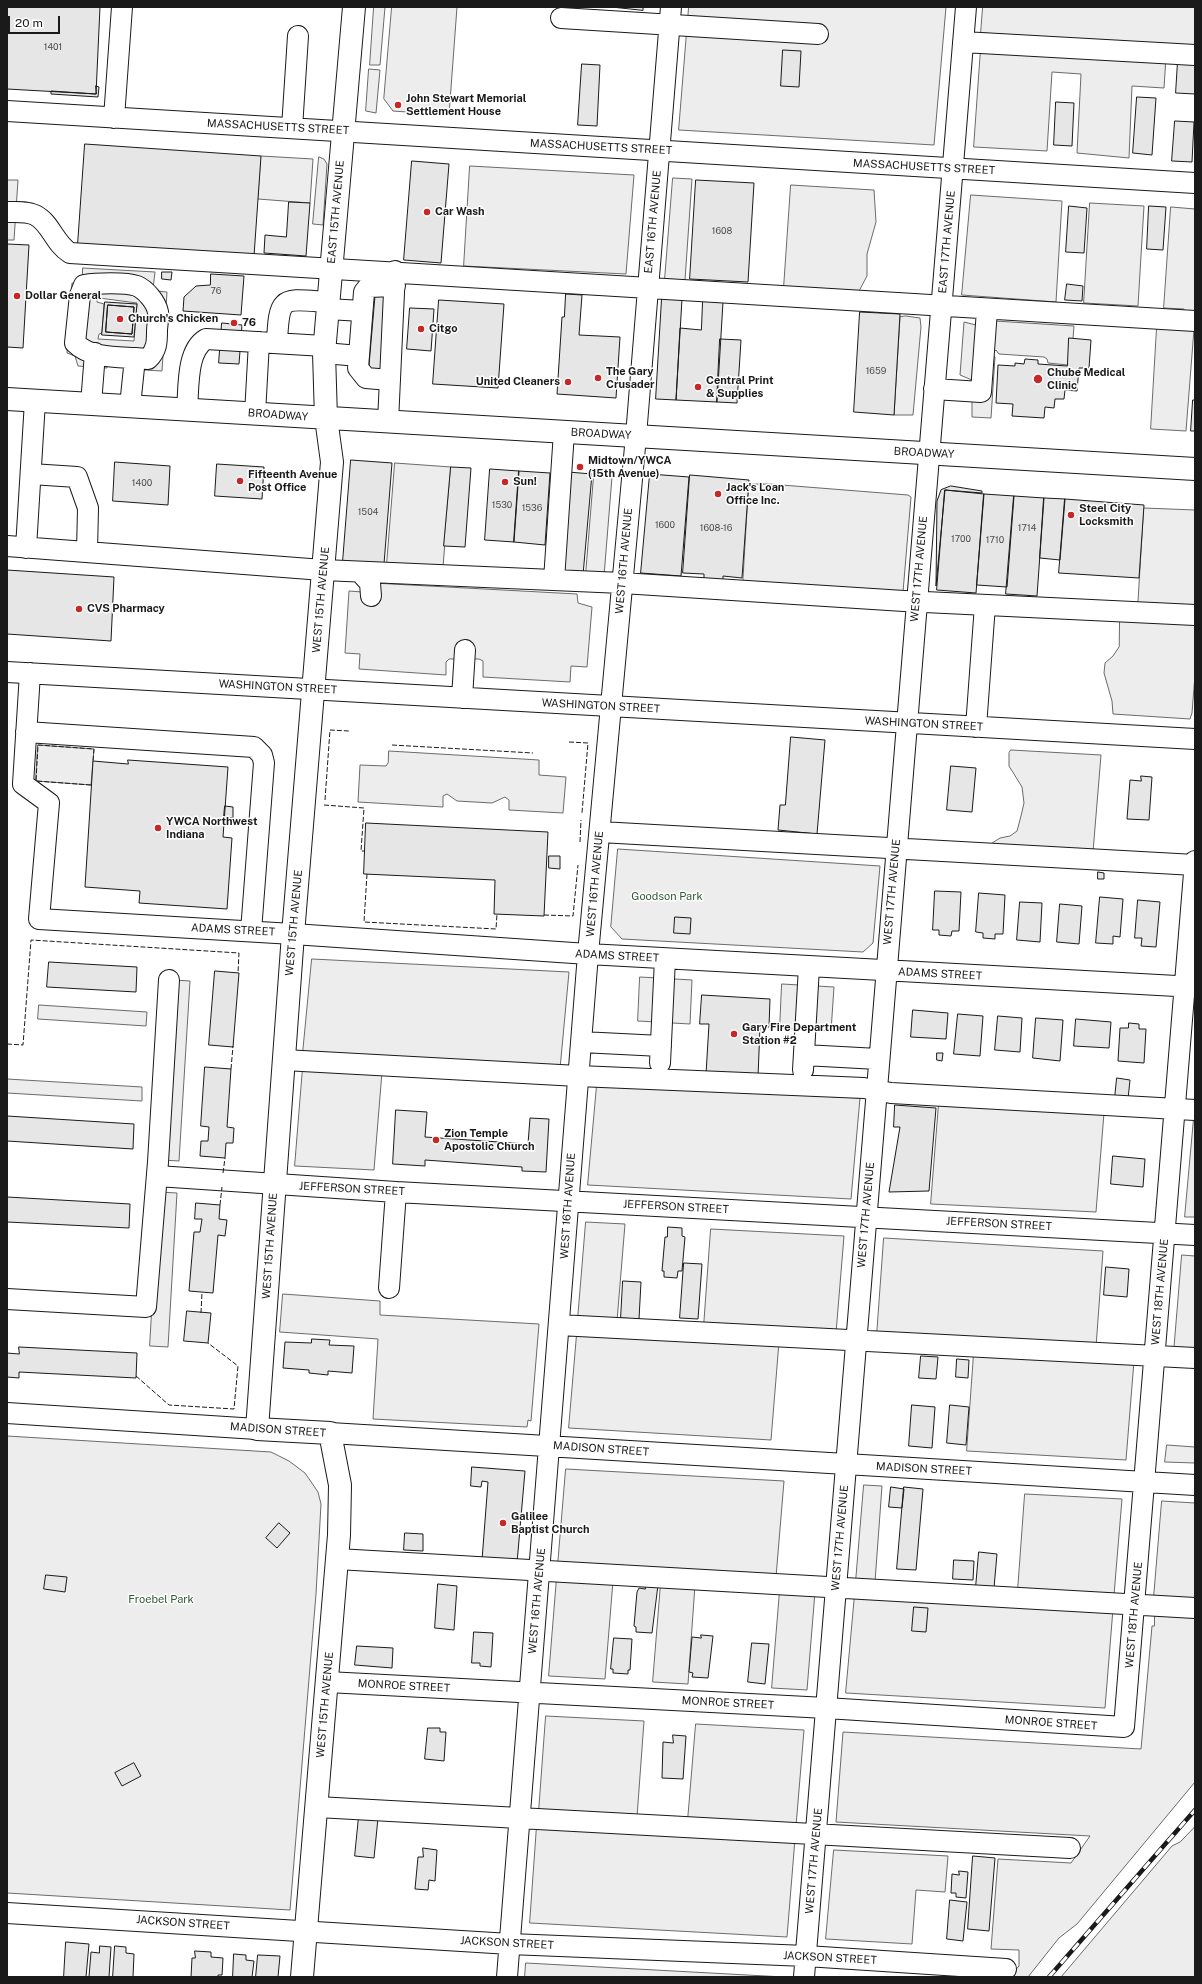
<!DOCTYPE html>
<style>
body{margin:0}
#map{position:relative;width:1202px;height:1984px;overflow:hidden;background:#fff;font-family:"Public Sans",sans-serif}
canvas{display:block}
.frame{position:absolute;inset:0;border:8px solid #1a1a1a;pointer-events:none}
.scale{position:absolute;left:8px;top:16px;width:52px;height:18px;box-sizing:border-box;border:2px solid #1a1a1a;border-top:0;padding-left:5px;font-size:12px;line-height:14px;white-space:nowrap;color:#1a1a1a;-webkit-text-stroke:3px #fff;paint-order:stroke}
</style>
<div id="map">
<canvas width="1202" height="1984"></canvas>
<div class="frame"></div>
<div class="scale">20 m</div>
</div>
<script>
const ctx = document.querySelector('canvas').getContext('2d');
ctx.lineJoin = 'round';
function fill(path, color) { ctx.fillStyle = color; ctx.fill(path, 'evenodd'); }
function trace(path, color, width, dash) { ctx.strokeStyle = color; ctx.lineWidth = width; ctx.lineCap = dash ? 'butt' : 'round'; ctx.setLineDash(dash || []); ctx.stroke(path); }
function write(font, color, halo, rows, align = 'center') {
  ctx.font = font + ' "Public Sans",sans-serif'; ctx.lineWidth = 3; ctx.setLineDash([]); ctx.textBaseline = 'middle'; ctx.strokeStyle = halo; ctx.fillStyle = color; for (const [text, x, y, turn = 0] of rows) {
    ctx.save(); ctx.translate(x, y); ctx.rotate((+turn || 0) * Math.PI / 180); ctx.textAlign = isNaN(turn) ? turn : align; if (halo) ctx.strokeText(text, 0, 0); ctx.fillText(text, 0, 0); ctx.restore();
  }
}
const built = new Path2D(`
 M374,7H385L380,65H370Z
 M392,7H457L449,115L393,111L384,99Z
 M689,7H946L934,145L679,130Z
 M983,7H1195V46L981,33Z
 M981,48L1166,57L1164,88L1132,86L1129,158L1077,153L1081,74L1052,72L1047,151L974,147Z
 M369,69L380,70L376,113L366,111Z
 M261,156L313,159L310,203L258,199Z
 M319,157L324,159L327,164L323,225L313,224Z
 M470,166L634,175L626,274L464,266Z
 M673,178L692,179L685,280L665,279Z
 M7,180H18L14,240H7Z
 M791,185L874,190L876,222L867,254V276L859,291L784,287Z
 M971,195L1062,201L1056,302L962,295Z
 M1090,203L1144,206L1138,306L1084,303Z
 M1171,207L1195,209V313L1184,312V309L1164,308Z
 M83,268L155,272L153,289L155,291L167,292L162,371L127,369L126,365L107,366V368L78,366L75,356L67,353L72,283L76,284L82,280ZM99,298L137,303L134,341L98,339L99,334L102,333L104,304L97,302V299Z
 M906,316L920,318L921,327L913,415H894L900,317Z
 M979,320L1074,326L1073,338L1068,365L1048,363L1047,359L1044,357L999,354L996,350L992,354L995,357L991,418L972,417V380L960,375L964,322L976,325Z
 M1157,327L1194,329L1186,431L1151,429Z
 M395,463L451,467L443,567L387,564Z
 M594,475L612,477L604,576L586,574Z
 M749,484H769L908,495L911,497L903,592L743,585Z
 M1144,508L1195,510V612L1138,608Z
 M373,583L577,594L578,603L592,607L587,667L571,666L570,682L483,677V661L479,659H449L446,662V675L359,669L360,654L345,653L349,591L362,592Z
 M1120,617L1195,621V675L1192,713L1190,719L1113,714L1112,701L1104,673L1105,663L1113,656L1119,647Z
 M38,745L94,749L91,785L36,781Z
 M1011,750L1101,755L1093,852L986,847L1000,838L1010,836L1017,831L1021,816L1024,803L1022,787L1009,766V753Z
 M389,751L539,760V775L566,777L563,813L509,810V800L505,797L492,803L457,801L447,794L443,796V807L358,802L360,765L386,766L388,763Z
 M618,849L880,866L873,943L863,952L622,939L611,927Z
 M312,959L569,972L560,1069L303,1053Z
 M640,977L692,980L690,1024L638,1021Z
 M173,980L190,981L179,1161L162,1160Z
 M782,984L834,987L831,1031L780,1028Z
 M39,1005L147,1012L146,1026L38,1019Z
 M303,1067L382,1072L374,1170L295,1166Z
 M7,1079L142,1087V1101L7,1093Z
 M597,1085L860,1098L851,1199L588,1185Z
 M939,1103L1104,1113L1096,1212L931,1204Z
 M1194,1118H1195V1217H1185Z
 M159,1192L177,1193L168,1347L150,1346Z
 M586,1222L625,1224L617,1321L578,1319Z
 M711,1229L844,1236L836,1333L704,1326Z
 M884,1238L1103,1251L1096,1347L877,1335Z
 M1182,1255L1195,1256V1353L1174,1352Z
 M283,1294L380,1301V1315L539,1324L531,1421L528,1420L527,1427L373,1419L378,1339L280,1332Z
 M577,1334L779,1342L771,1440L569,1428Z
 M974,1353L1134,1361L1126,1460L967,1451Z
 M7,1436L271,1452L289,1461L305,1473L318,1492L321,1504L316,1594L290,1910L7,1893Z
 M1167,1445L1195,1447V1463L1165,1462Z
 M566,1469L784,1481L776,1577L558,1565Z
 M864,1485L882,1486L875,1582L856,1581Z
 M1025,1494L1122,1499L1114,1595L1018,1590Z
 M1162,1501L1195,1503V1599L1154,1597Z
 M557,1577L613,1581L605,1679L549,1676Z
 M661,1583L695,1585L688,1684L653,1682Z
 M780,1590L815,1592L807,1690L772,1688Z
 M855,1594L1113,1609L1105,1708L846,1693Z
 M1155,1613L1195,1616V1782L1077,1924L1059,1938L1028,1977H1009L1019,1966V1950L991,1949L998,1859L1071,1863L1090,1836L836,1822L843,1732L1141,1749L1152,1626H1154Z
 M546,1716L644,1721L637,1817L539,1811Z
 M696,1724L804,1730L796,1826L688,1820Z
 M537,1825L795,1839L787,1937L530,1923Z
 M1195,1827V1977H1061L1172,1846L1180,1842Z
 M834,1850L948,1856L945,1892L916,1890L912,1944L826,1939Z
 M526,1963L784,1977H525Z`);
const building = new Path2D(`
 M7,7H100L96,94L7,89Z
 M612,7H643V10Z
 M783,50L801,51L799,87L781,86Z
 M1178,60L1195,61V94L1176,93Z
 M582,64L600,65L597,126L578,125Z
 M96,86L99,87L98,97L51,94V91L96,94Z
 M1137,97L1156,98L1152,155L1133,153Z
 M1056,102L1074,103L1072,146L1054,145Z
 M1175,121L1194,122L1192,162L1172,161Z
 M85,144L261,156L254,256L78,244Z
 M412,161L449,164L441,263L404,260Z
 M696,180L754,183L748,282L690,279Z
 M289,202L310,203L306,256L264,253L265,235L286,237Z
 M1069,206L1087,208L1084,253L1066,252Z
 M1149,206L1166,207L1163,250L1147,249Z
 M7,244L29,245L23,348L7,347Z
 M162,272H172L171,280L162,279Z
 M211,274L244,276L241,315L183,311L184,297L196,286L210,285Z
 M1067,284L1083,286L1082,301L1065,300Z
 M376,289L395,290L389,371L369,370Z
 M566,294L582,295L579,335L620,337L616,398L557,394L562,317H564Z
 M662,298L682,299L676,400L656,399Z
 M439,300L504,304L498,388L433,384Z
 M703,301L723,302L717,402L676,400L680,328L701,330Z
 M105,302L137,304L134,337L102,335ZM108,305L134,307L132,334L106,332Z
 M108,305L134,307L132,334L106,332Z
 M410,308L434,309L431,351L407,349Z
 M860,312L900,314L894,415L854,412Z
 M222,323L242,325L239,364L219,363Z
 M1069,338L1091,340L1089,368H1079L1077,391L1065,390L1064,399H1055L1054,408L1045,407L1044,418L1012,416L1013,404L996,403L998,365L1015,366V363L1024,364L1025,359L1038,360V364L1067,366Z
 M720,339L741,340L737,403L717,402Z
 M1193,400H1195V431H1191Z
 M351,460L392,463L384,564L343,561Z
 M115,462L170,466L168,505L113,501Z
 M217,464L264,467L262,499L215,496Z
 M451,467L471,468L465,547L444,546Z
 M490,469L519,471L514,542L485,540Z
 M519,471L550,473L545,545L514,542Z
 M568,472L592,474L583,575L560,572Z
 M650,474L689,477L681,576L641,573Z
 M690,475L749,480L742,578L723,576V580L704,579V574L683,573Z
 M951,486L982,491V493L945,490L936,586L937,501L941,490Z
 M945,490L984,494L976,593L937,590Z
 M984,494L1014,496L1007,587L977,585Z
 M1014,496L1044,498L1037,596L1006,594Z
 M1044,498L1065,499L1060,560L1040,558Z
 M1065,499L1144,505L1139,578L1059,573Z
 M7,570L114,577L111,641L7,634Z
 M791,737L825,740L817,834L778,830L780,805H785Z
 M128,760L228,767L223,837L232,838L227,909L139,903L140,891L85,887L93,761L128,764Z
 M951,766L976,768L972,812L947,810Z
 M1141,776L1152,777L1149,820L1127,819L1130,780L1141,781Z
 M225,806L233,807V818L224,817Z
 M366,823L548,832L544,916L494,914L495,880L364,874Z
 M549,856H560V869L549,868Z
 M1098,872L1104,873V879H1098Z
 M935,891L961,892L959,931H952L951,936L939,935V930H933Z
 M979,893L1005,895L1003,934H995V939L983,938V933L976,932Z
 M1100,897L1123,899L1120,937L1113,936V944L1096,943Z
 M1138,900L1160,902L1156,947L1141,946L1142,938H1135Z
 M1020,902L1042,903L1040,942L1017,940Z
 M1060,904L1082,906L1079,944L1057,942Z
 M675,917L691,918L690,934L674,933Z
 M49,962L137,967L136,992L47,987Z
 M215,971L239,973L233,1047L209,1045Z
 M702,995L770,999L769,1027H760L758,1077L706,1074L709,1024H700Z
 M913,1010L948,1013L946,1039L911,1037Z
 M958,1014L983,1016L980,1056L954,1054Z
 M998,1016L1022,1018L1020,1052L995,1050Z
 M1036,1018L1063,1020L1060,1061L1033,1058Z
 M1076,1019L1111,1022L1109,1048L1074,1046Z
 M1129,1023L1139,1024V1029H1146L1144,1063L1118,1061L1120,1028H1128Z
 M937,1053H943L942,1061L937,1060Z
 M205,1067L231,1069L227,1127L234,1128L233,1143H226L225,1158L200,1156L201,1141H208L209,1127L201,1126Z
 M1117,1078L1130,1080L1128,1099L1115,1098Z
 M895,1105L936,1108L929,1191L889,1192L900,1127H894Z
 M396,1110L427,1112L425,1137L528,1144L530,1118L549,1119L546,1172L522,1171V1167L425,1160V1166L393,1164Z
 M7,1116L134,1124L133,1149L7,1141Z
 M1113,1156L1145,1159L1143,1187L1111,1184Z
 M7,1197L130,1204L129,1228L7,1222Z
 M196,1203L220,1205L219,1219L227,1220L225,1236L218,1235L213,1293L189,1291L194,1232H200L202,1219H195Z
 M668,1227L682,1228V1236L685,1237L682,1271H678L677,1278L664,1277V1271H662L665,1237H667Z
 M684,1263L702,1264L698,1319L680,1318Z
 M1106,1267L1129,1269L1127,1297L1104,1295Z
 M623,1281L641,1282L639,1319L621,1318Z
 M187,1311L211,1313L208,1343L184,1341Z
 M312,1339L330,1340L329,1345L354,1346L352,1373L328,1371V1375L309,1373V1370L283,1368L285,1342L311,1343Z
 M19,1347L137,1353L136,1378L19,1372V1378L7,1377V1353L19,1354Z
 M921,1356L938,1357L936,1379L919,1378Z
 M957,1359L969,1360L968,1378L956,1377Z
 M912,1405L935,1407L932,1448L909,1446Z
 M950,1405L969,1407L966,1445L947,1443Z
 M472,1467L525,1471L517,1563L482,1560L488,1482L482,1481L481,1487L471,1486Z
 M891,1487L904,1489L902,1508L889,1507Z
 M904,1487L923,1489L916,1570L897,1569Z
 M279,1523L290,1533L277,1548L266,1538Z
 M405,1533L423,1534V1551L404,1550Z
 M979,1552L997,1554L994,1588L976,1587Z
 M954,1560L974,1561L973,1580L953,1579Z
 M46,1575L67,1577L65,1592L44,1589Z
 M438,1584L457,1586L454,1630L435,1628Z
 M645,1584L658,1585L652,1633L636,1632V1627L634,1626L637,1592L639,1588L645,1589Z
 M914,1607L928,1608L926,1632L912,1631Z
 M474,1632L493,1633L491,1667L480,1666V1663H472Z
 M701,1635L713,1636L708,1678L692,1677L693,1673L689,1672L692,1637L701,1638Z
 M614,1638L632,1639L630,1670H628V1674L613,1673V1669H611Z
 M752,1643L769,1644L765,1684L748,1682Z
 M357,1646L393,1648L392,1668L355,1665Z
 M428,1728H440V1732H446L444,1761L425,1759Z
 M673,1735L686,1736L683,1779L662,1778L663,1742L673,1743Z
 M134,1763L141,1776L122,1786L115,1773Z
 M359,1816L378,1818L374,1858L355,1856Z
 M423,1848L437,1850L435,1881L429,1880L428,1890L415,1889L418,1857H423Z
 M973,1856L995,1858L989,1931L968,1929Z
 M959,1871L968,1872L966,1898L956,1897V1893H951L952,1874L959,1875Z
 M950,1900L967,1902L963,1941L947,1939Z
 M66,1942L89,1944L86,1977H64Z
 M100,1946L111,1947L109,1977H89L91,1952L99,1953Z
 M115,1946L126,1947V1953L134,1954L133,1977H113Z
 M195,1951L211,1952V1957L223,1958L222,1975H218V1977H191L192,1958H195Z
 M234,1954L246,1955V1960L254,1961L252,1977H233Z
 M258,1955L280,1956L278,1977H256Z`);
const minor = new Path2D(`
 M561,18L818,34
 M963,42L1195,55
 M7,111L1195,183
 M114,118L122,7
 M292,128L298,36
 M7,212C16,212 27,211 35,215C51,223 54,243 70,253C445,273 820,301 1195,321
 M328,309L362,311
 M277,343C279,294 282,299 328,302
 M324,353L359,356
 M390,380L366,378L358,368L364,292L368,287L395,286
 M934,389L981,392L987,310
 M91,404L95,353
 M130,406L135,358L148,359C157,350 157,342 157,331C157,325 159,318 158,312C156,302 146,290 137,286C126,282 96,283 84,285L80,295L75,343C90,358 116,357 135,358
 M187,410C189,388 186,351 206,339L324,346
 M255,414L259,342
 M388,422L395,271
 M31,474L77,477L88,508L87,552
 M7,546L323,570L622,583L904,601L1195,615
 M26,548L35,401
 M360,572L370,583L371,596
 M554,580L564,432
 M7,672L1195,739
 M30,673L23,784L49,803L39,919L293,934L588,954L1195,987
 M462,698L465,650
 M976,727L985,605
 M26,732L254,747L262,755L264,763L251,931
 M600,832L1195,865
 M581,1042L661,1046
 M804,1055L878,1059
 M284,1060L578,1076L864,1088L891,1093L1195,1110
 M660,1063L665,959
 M803,1070L809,967
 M157,1176L396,1192L1195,1235
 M389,1288L396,1192
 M7,1299L146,1307L158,1162L169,980
 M559,1325L1195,1358
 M7,1413L257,1429
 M330,1433L1195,1485
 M337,1559L1195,1608
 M327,1682L826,1708L1124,1727L1195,861
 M317,1807L1070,1848
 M7,1913L510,1944L806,1956L1006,1969
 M507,1977L588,954L636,436L671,7
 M804,1977L966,7`);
const major = new Path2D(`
 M7,399L1195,469
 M302,1977L339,1535L340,1485L330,1433L257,1429L293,934L332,462L326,418L324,353L354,7`);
const rail = new Path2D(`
 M1049,1977L1195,1810`);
const fence = new Path2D(`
 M569,742L588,743L582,813
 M392,745L533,753
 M91,785L36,781L38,745L94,749L93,761
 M325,800L330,730L349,731
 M324,805L364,808L361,851H365
 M580,842L581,820
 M367,874L364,922L496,929L497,914
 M544,915L573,916L578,865
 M7,1044L23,1045L31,940L239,953L238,973
 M231,1069L233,1046
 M223,1173L225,1158
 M220,1205L222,1187
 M201,1313L202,1292
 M136,1376L169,1405L234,1409L238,1366L208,1343`);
const markers = [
 [398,105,4,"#c62828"],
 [427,212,4,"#c62828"],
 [17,296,4,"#c62828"],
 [120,319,4,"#c62828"],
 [234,323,4,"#c62828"],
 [421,329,4,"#c62828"],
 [598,378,4,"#c62828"],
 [1038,379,5,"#c62828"],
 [568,382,4,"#c62828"],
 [698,387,4,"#c62828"],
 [580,467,4,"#c62828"],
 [240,481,4,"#c62828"],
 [505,482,4,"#c62828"],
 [718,494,4,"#c62828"],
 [1071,515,4,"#c62828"],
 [79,609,4,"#c62828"],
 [158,828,4,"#c62828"],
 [734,1034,4,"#c62828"],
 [436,1140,4,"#c62828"],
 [503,1523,4,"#c62828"]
];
const numberNames = [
 ["1401",53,47],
 ["1608",722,231],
 ["76",216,291],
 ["1659",876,371],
 ["1400",142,483],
 ["1530",502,505],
 ["1536",532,508],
 ["1504",368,512],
 ["1600",665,525],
 ["1608-16",716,528],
 ["1714",1027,528],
 ["1700",961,539],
 ["1710",995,540]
];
const poiNames = [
 ["John Stewart Memorial",406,99],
 ["Settlement House",406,112],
 ["Car Wash",435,212],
 ["Dollar General",25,296],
 ["Church's Chicken",128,319],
 ["76",242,323],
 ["Citgo",429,329],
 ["The Gary",606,372],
 ["Crusader",606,385],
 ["Chube Medical",1047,373],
 ["Clinic",1047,386],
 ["Central Print",706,381],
 ["& Supplies",706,394],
 ["United Cleaners",560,382,"right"],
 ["Midtown/YWCA",588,461],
 ["(15th Avenue)",588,474],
 ["Fifteenth Avenue",248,475],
 ["Post Office",248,488],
 ["Sun!",513,482],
 ["Jack's Loan",726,488],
 ["Office Inc.",726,501],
 ["Steel City",1079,509],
 ["Locksmith",1079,522],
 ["CVS Pharmacy",87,609],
 ["YWCA Northwest",166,822],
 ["Indiana",166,835],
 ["Gary Fire Department",742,1028],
 ["Station #2",742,1041],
 ["Zion Temple",444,1134],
 ["Apostolic Church",444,1147],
 ["Galilee",511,1517],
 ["Baptist Church",511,1530]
];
const streetNames = [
 ["MASSACHUSETTS STREET",278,127,3],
 ["MASSACHUSETTS STREET",601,147,3],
 ["MASSACHUSETTS STREET",924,167,3],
 ["EAST 15TH AVENUE",336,212,-85],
 ["EAST 16TH AVENUE",653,222,-85],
 ["EAST 17TH AVENUE",947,242,-85],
 ["BROADWAY",278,415,4],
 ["BROADWAY",601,434,3],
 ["BROADWAY",924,453,3],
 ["WEST 16TH AVENUE",624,561,-85],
 ["WEST 17TH AVENUE",919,569,-85],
 ["WEST 15TH AVENUE",321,600,-85],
 ["WASHINGTON STREET",278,687,3],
 ["WASHINGTON STREET",601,706,3],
 ["WASHINGTON STREET",924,724,3],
 ["WEST 16TH AVENUE",595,884,-85],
 ["WEST 17TH AVENUE",892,892,-85],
 ["WEST 15TH AVENUE",294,923,-85],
 ["ADAMS STREET",233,930,3],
 ["ADAMS STREET",617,956,3],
 ["ADAMS STREET",940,974,3],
 ["JEFFERSON STREET",352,1189,3],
 ["WEST 16TH AVENUE",568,1206,-86],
 ["JEFFERSON STREET",676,1207,3],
 ["WEST 17TH AVENUE",866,1215,-85],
 ["JEFFERSON STREET",999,1224,3],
 ["WEST 15TH AVENUE",270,1246,-86],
 ["WEST 18TH AVENUE",1160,1292,-85],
 ["MADISON STREET",278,1430,4],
 ["MADISON STREET",601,1449,4],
 ["MADISON STREET",924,1469,3],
 ["WEST 17TH AVENUE",840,1538,-85],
 ["WEST 16TH AVENUE",537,1601,-85],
 ["WEST 18TH AVENUE",1134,1615,-85],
 ["MONROE STREET",404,1686,3],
 ["MONROE STREET",728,1703,3],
 ["WEST 15TH AVENUE",325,1705,-85],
 ["MONROE STREET",1051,1723,4],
 ["WEST 17TH AVENUE",814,1861,-85],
 ["JACKSON STREET",183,1923,4],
 ["JACKSON STREET",507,1943,3],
 ["JACKSON STREET",830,1958,3]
];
const parkNames = [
 ["Goodson Park",667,897],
 ["Froebel Park",161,1600]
];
fill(built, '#ededed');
trace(built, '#6a6a6a', 1);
fill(building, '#e6e6e6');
trace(building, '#1a1a1a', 1);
trace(minor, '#1a1a1a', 22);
trace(major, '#1a1a1a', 24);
trace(minor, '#fff', 20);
trace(major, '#fff', 22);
trace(rail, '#1a1a1a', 4.5);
trace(rail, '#fff', 3, [9]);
trace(fence, '#1a1a1a', 1, [5, 2]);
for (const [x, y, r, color] of markers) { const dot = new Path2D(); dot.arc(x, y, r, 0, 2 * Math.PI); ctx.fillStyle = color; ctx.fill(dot); trace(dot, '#fff', 1.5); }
write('9px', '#4d4d4d', null, numberNames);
write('bold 11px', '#1a1a1a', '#fff', poiNames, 'left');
write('11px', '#1a1a1a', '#fff', streetNames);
write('11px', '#2b5a34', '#fff', parkNames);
</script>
